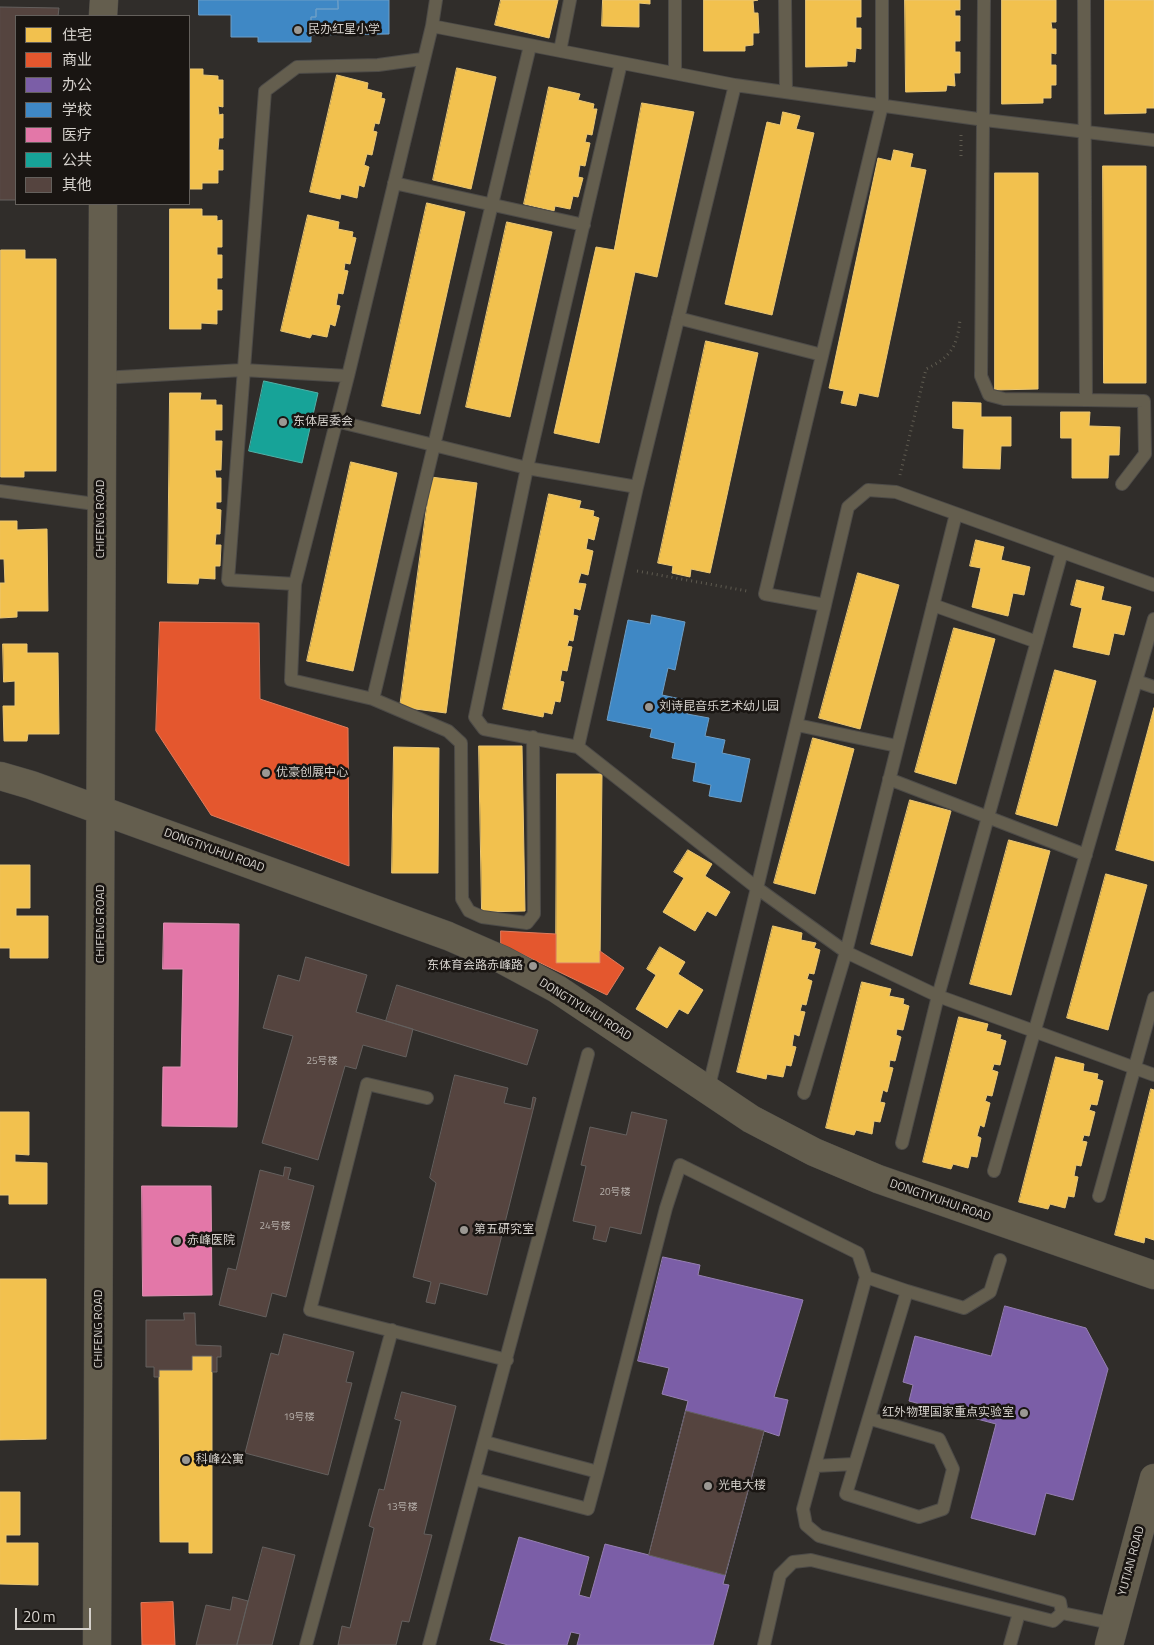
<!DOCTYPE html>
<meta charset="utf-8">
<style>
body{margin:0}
#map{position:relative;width:1154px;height:1645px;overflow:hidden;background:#302d2a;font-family:"Titillium Web","Noto Sans SC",sans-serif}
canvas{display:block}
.legend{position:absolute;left:15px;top:15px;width:175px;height:190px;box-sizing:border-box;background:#191512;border:1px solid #64605c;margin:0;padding:6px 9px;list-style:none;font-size:15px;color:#d5d1cc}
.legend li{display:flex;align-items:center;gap:10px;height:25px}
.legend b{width:25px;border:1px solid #64605c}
.scale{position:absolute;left:15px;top:1608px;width:76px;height:22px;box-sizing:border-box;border:2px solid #d5d1cc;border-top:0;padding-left:6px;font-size:15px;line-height:18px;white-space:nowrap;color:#d5d1cc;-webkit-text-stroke:4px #191512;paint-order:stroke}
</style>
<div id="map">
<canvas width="1154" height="1645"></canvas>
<ul class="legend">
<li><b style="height:14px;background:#f2c14e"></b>住宅</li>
<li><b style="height:14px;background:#e4572e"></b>商业</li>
<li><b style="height:14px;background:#7b5ea7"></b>办公</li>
<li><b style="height:14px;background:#3f88c5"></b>学校</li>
<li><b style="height:14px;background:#e377a8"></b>医疗</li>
<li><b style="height:14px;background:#17a398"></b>公共</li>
<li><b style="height:14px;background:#55443f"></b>其他</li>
</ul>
<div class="scale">20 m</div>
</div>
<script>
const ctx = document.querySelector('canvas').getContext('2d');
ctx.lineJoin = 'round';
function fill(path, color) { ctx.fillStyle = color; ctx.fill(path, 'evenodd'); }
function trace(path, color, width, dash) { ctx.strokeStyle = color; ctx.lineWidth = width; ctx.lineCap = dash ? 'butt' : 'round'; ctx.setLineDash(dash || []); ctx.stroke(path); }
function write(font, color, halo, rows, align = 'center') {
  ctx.font = font + ' "Titillium Web","Noto Sans SC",sans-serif'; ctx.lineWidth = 5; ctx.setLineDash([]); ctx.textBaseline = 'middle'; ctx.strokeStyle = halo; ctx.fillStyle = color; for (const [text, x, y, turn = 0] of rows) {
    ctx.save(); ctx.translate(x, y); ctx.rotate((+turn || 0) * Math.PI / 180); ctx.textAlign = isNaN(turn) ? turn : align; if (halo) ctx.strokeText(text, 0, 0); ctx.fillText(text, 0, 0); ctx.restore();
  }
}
const homes = new Path2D(`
 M501,0H558L549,38L495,25Z
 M603,0H650V4L639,3V27L602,26Z
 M704,0H758L753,1L754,13H758L759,33H753V45L745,46V51H704Z
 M806,0H861V17H856V28H861V49L856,48L855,62L847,61V66L806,67Z
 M905,0H960V10H955V16H960V41H955V52H960V73H954L955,86L947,85L946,91L906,92Z
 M1002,0H1056V22H1051L1052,29H1056V54L1051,53V65H1056V85H1051V98H1043V103L1002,104Z
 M1105,0H1154V108H1146V113L1105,114Z
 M457,68L496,77L471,189L433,180Z
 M189,69H203V75L218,76V80H223V107L218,106L219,115L223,114V138H219L218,150H223V170H218V183H202V189H189Z
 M337,75L368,83L367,89L382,93L381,98L385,99L379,124L375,123L373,131L377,132L372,155L367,154L364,165L369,167L364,187L359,185L357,198L341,194L340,199L310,192Z
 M549,87L580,94L578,100L594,104L593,109H597L592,135L587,134L585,142L590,143L585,166L580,165L578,177L583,178L578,197L573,196L570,209L555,206L554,211L524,204Z
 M642,103L694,112L657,277L635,272L599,443L554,433L596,247L614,250Z
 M783,112L800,116L796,129L814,133L772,315L725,304L767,122L780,125Z
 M894,150L913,154L910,167L926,170L878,397L859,393L856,406L841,403L844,391L829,388L878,158L891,161Z
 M1103,166H1146V383H1104Z
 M995,173H1038V389L995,390Z
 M427,203L465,212L420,414L382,406Z
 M170,209H202V216H217V221L222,220V247H217V255H222V278H217V290H222V310H217V324L201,323V329H170Z
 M308,215L339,222L338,229L353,232L352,237L356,238L350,264L345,263L344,270L348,271L343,294L338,293L336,305L340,306L335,326L330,324L327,337L312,334L310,338L281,331Z
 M507,222L552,232L510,417L466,407Z
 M1,250H25V259H56V471H24V477H1Z
 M706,341L758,353L710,573L691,569L690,577L672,573L673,566L658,563Z
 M170,393H201L200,400H216V405H222V430H215V441H222L221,470H215L216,478H221V502H216V509L221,510L220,534H216L215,545H221L220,566H215V579L199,578L198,584L168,583Z
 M953,402L981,403V417H1011V446H1001L1000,469L963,468L964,429L953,428Z
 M1061,412H1090L1089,426L1120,427L1119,455H1109L1108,478H1072V438H1061Z
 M351,462L397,473L353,671L307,661Z
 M431,477L477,483L446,713L400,707Z
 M549,494L581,501L579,508L594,511L593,516L599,518L594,540L588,538L586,549L593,551L588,575L581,573L578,583L586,584L580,610L574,608L573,615L578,616L573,641L569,640L567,646L572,647L567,671L562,670L560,681L564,682L560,702L555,701L552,714L544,712L543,717L503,709Z
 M0,521H17V530L47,529L48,611H17V617L0,618V583H5L4,559H0Z
 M976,540L1004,547L1001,560L1030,567L1024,595L1013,593L1008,616L972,607L981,568L970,566Z
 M858,573L899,585L860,729L819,718Z
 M1077,580L1104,587L1101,600L1131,607L1124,635L1114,633L1109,655L1073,647L1082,608L1071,605Z
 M954,628L995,639L956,784L915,772Z
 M3,644H27V653H58L59,734H28L27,741H4L3,706H15V681L4,682Z
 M1055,670L1096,681L1057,826L1016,814Z
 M1154,708V861L1116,850Z
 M813,738L854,749L815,894L774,883Z
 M479,746H522L525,911L482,912Z
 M394,747L439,748L438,873H392Z
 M557,774H602L600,963H556Z
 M910,800L951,811L912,956L871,944Z
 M1009,840L1050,851L1011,995L970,984Z
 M688,850L712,864L705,876L730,892L716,916L707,911L695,931L663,912L684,878L674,872Z
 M0,865H30V908H16V916H48V958H10V948H0Z
 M1106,874L1147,885L1108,1030L1067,1018Z
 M773,926L802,933L801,940L816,943L814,948L820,950L814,974L809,973L807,979L812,981L806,1005L802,1004L800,1011L805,1012L799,1036L794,1034L792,1046L796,1047L791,1066L786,1065L783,1077L767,1074L766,1079L737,1072Z
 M660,947L685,962L678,974L703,990L688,1014L679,1009L667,1028L636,1009L656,975L647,969Z
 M862,982L891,989L889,996L904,999L903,1004L909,1006L903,1030L897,1029L896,1035L901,1037L895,1061L890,1060L889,1067L893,1068L887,1092L883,1090L880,1102L885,1103L880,1122L874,1121L872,1134L856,1130L854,1135L826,1128Z
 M959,1017L988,1024L986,1031L1001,1035L1000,1039L1006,1041L1000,1065L994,1064L992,1070L998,1072L992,1096L987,1095L985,1101L990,1103L984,1127L980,1125L977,1136L981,1138L977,1157L971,1156L968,1168L953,1164L951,1169L923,1162Z
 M1056,1057L1084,1064L1083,1071L1098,1074L1097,1079L1103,1081L1097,1105L1091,1104L1089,1110L1095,1112L1089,1136L1084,1135L1082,1141L1087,1142L1081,1166L1076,1165L1074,1176L1078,1177L1074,1197L1068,1196L1065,1208L1050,1204L1048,1209L1019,1202Z
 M1151,1089L1154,1090V1240L1145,1237L1144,1243L1115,1235Z
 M0,1112H29V1155L15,1154V1162L47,1163V1204H9V1195H0Z
 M0,1279H46V1439L0,1440Z
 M192,1356H212V1553H189V1542H160L159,1370H192Z
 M0,1492H20V1535H6V1543H38V1585L0,1584Z`);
const shops = new Path2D(`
 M160,622L259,623L260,699L348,728L349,866L211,815L156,731Z
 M501,931L556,934V963H600V951L624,968L607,995L501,944Z
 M173,1602L175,1645H142L141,1603Z`);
const offices = new Path2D(`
 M663,1257L700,1265L698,1275L803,1300L774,1397L788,1400L779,1436L764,1431L723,1584L729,1585L713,1645H577L580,1634L571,1632L567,1645H508L490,1640L519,1537L589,1557L579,1595L590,1598L605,1544L649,1555L688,1401L662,1394L669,1368L638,1361Z
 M1005,1306L1086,1328L1108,1369L1073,1500L1046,1493L1035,1535L971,1518L996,1424L909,1401L913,1385L903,1382L915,1336L991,1356Z`);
const schools = new Path2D(`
 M199,0H338V9H316V17H311V42H258V37H231V15H199Z
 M338,0H389V34L311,35V17H316V9H338Z
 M652,615L685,622L675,670L668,668L662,695L690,701L687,714L709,718L705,736L725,740L722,753L750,759L741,802L709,796L711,785L693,781L696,763L672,758L675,743L650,737L652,729L607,720L628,620L650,624Z`);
const health = new Path2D(`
 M164,923L239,924L237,1127L162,1126L163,1067H181L183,969H163Z
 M142,1186H211L212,1295L143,1296Z`);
const public = new Path2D(`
 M264,381L318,393L302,463L249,451Z`);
const building = new Path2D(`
 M0,7L59,8L58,16H16V200H0Z
 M306,957L367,975L356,1012L413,1029L406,1057L363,1045L356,1069L345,1066L318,1160L262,1143L293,1036L263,1028L278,975L299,981Z
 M397,985L538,1030L527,1065L386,1021Z
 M455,1075L508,1088L504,1103L531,1109L533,1097L536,1098L487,1295L440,1283L435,1304L426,1302L431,1282L413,1277L436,1183L430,1178Z
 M632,1112L667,1120L641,1234L610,1227L606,1242L593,1239L596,1226L573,1221L586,1166L581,1165L590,1127L626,1135Z
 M285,1167L291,1168L288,1179L314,1186L286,1297L272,1293L266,1317L219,1305L228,1268L236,1270L260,1170L283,1176Z
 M184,1313H195L196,1345L221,1346V1357H217V1372H212V1356H192V1370H159V1377H154V1367H146V1320H184Z
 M284,1334L354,1352L346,1382L352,1383L328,1475L245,1453L271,1353L278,1355Z
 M402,1392L456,1406L424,1534L432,1535L409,1622L402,1621L396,1645H338L342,1626L350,1628L374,1528L369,1526L379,1489L384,1490L401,1421L395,1419Z
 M686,1411L764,1431L725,1575L649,1555Z
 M263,1547L295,1555L272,1645H237Z
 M233,1597L248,1601L237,1645H196L206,1605L230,1610Z`);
const path = new Path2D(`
 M961,135V158
 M900,475L926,369C951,357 957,347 960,320
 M637,571L747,591`);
const service = new Path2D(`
 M675,0V73
 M785,0L786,92
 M882,0V105L765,594L825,605L848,507L868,490L896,492L1154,585
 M984,0L981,376L989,395L1004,399L1086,400L1084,0
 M432,26L436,0
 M560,51L570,0
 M621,63L527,468L475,717L484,729L578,747L637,487
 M394,183L584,225
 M678,318L822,355
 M348,376L295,584L228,580L265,91L297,67L378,65L422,59
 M102,378L243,370L348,376L432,26L735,85L985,120L1154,140
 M1086,400L1144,401L1145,454L1122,484
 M336,421L527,468L637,487L735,85
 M0,491L102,505
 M295,584L291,680L373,699L530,46
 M825,605L757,888L846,952L938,996L1154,1075
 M933,605L1037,642
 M1136,681L1154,687
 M373,699L448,731L461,743L462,899L469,911L482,917L527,923L534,914L533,737
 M797,725L897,746
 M578,747L757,888L708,1090
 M889,779L1086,855
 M804,1093L846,952L956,514
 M427,1098L367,1084L310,1310L507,1360
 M902,1143L938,996L1062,552
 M994,1171L1154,619
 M1099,1196L1154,998
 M866,1277L907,1291L846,1494L919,1517L943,1509L953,1469L939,1439L871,1419
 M907,1291L964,1308L990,1292L1000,1260
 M485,1442L598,1472L666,1208L680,1165L858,1253L866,1277L803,1509L806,1525L819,1536L1060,1602L1062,1613L1053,1621L811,1560L793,1562L780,1575L764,1645
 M815,1466L854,1464
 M474,1479L588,1509L598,1472
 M1062,1613L1115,1624
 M306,1645L392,1330
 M429,1645L588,1054
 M1010,1645L1019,1613`);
const tertiary = new Path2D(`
 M103,16L104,0
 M0,776L31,785L448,936L503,960L557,989L751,1119L814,1152L878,1179L1154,1275
 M97,1645L103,204
 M1109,1645L1154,1478`);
const markers = [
 [298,30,5,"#9b9893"],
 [283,422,5,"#9b9893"],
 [649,707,5,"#9b9893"],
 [266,773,5,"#9b9893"],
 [533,966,5,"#9b9893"],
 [464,1230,5,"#9b9893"],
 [177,1241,5,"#9b9893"],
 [1024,1413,5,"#9b9893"],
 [186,1460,5,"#9b9893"],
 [708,1486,5,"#9b9893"]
];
const numberNames = [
 ["25号楼",322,1062],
 ["20号楼",615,1193],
 ["24号楼",275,1227],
 ["19号楼",299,1418],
 ["13号楼",402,1508]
];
const poiNames = [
 ["民办红星小学",308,30],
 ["东体居委会",293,422],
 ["刘诗昆音乐艺术幼儿园",659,707],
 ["优豪创展中心",276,773],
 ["东体育会路赤峰路",523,966,"right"],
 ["第五研究室",474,1230],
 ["赤峰医院",187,1241],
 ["红外物理国家重点实验室",1014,1413,"right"],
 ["科峰公寓",196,1460],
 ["光电大楼",718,1486]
];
const streetNames = [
 ["CHIFENG ROAD",101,519,-90],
 ["DONGTIYUHUI ROAD",214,851,20],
 ["CHIFENG ROAD",101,924,-90],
 ["DONGTIYUHUI ROAD",585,1010,32],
 ["DONGTIYUHUI ROAD",940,1201,19],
 ["CHIFENG ROAD",99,1329,-90],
 ["YUTIAN ROAD",1132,1561,-75]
];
fill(homes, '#f2c14e');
trace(homes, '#e9c674', 1);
fill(shops, '#e4572e');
trace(shops, '#e07c5d', 1);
fill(offices, '#7b5ea7');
trace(offices, '#9680b2', 1);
fill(schools, '#3f88c5');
trace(schools, '#6c9ec7', 1);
fill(health, '#e377a8');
trace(health, '#df92b3', 1);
fill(public, '#17a398');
trace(public, '#50b1a8', 1);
fill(building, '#55443f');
trace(building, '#64605e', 1);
trace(service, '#4d4b48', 14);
trace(tertiary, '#4d4b48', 29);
trace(path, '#5f5b50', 3, [1, 4]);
trace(service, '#645e4e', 12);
trace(tertiary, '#645e4e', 28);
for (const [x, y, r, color] of markers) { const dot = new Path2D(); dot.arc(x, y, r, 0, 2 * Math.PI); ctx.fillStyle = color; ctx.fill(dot); trace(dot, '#191512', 2); }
write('10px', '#b5aea9', null, numberNames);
write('12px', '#d5d1cc', '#191512', poiNames, 'left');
write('12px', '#d5d1cc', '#191512', streetNames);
</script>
